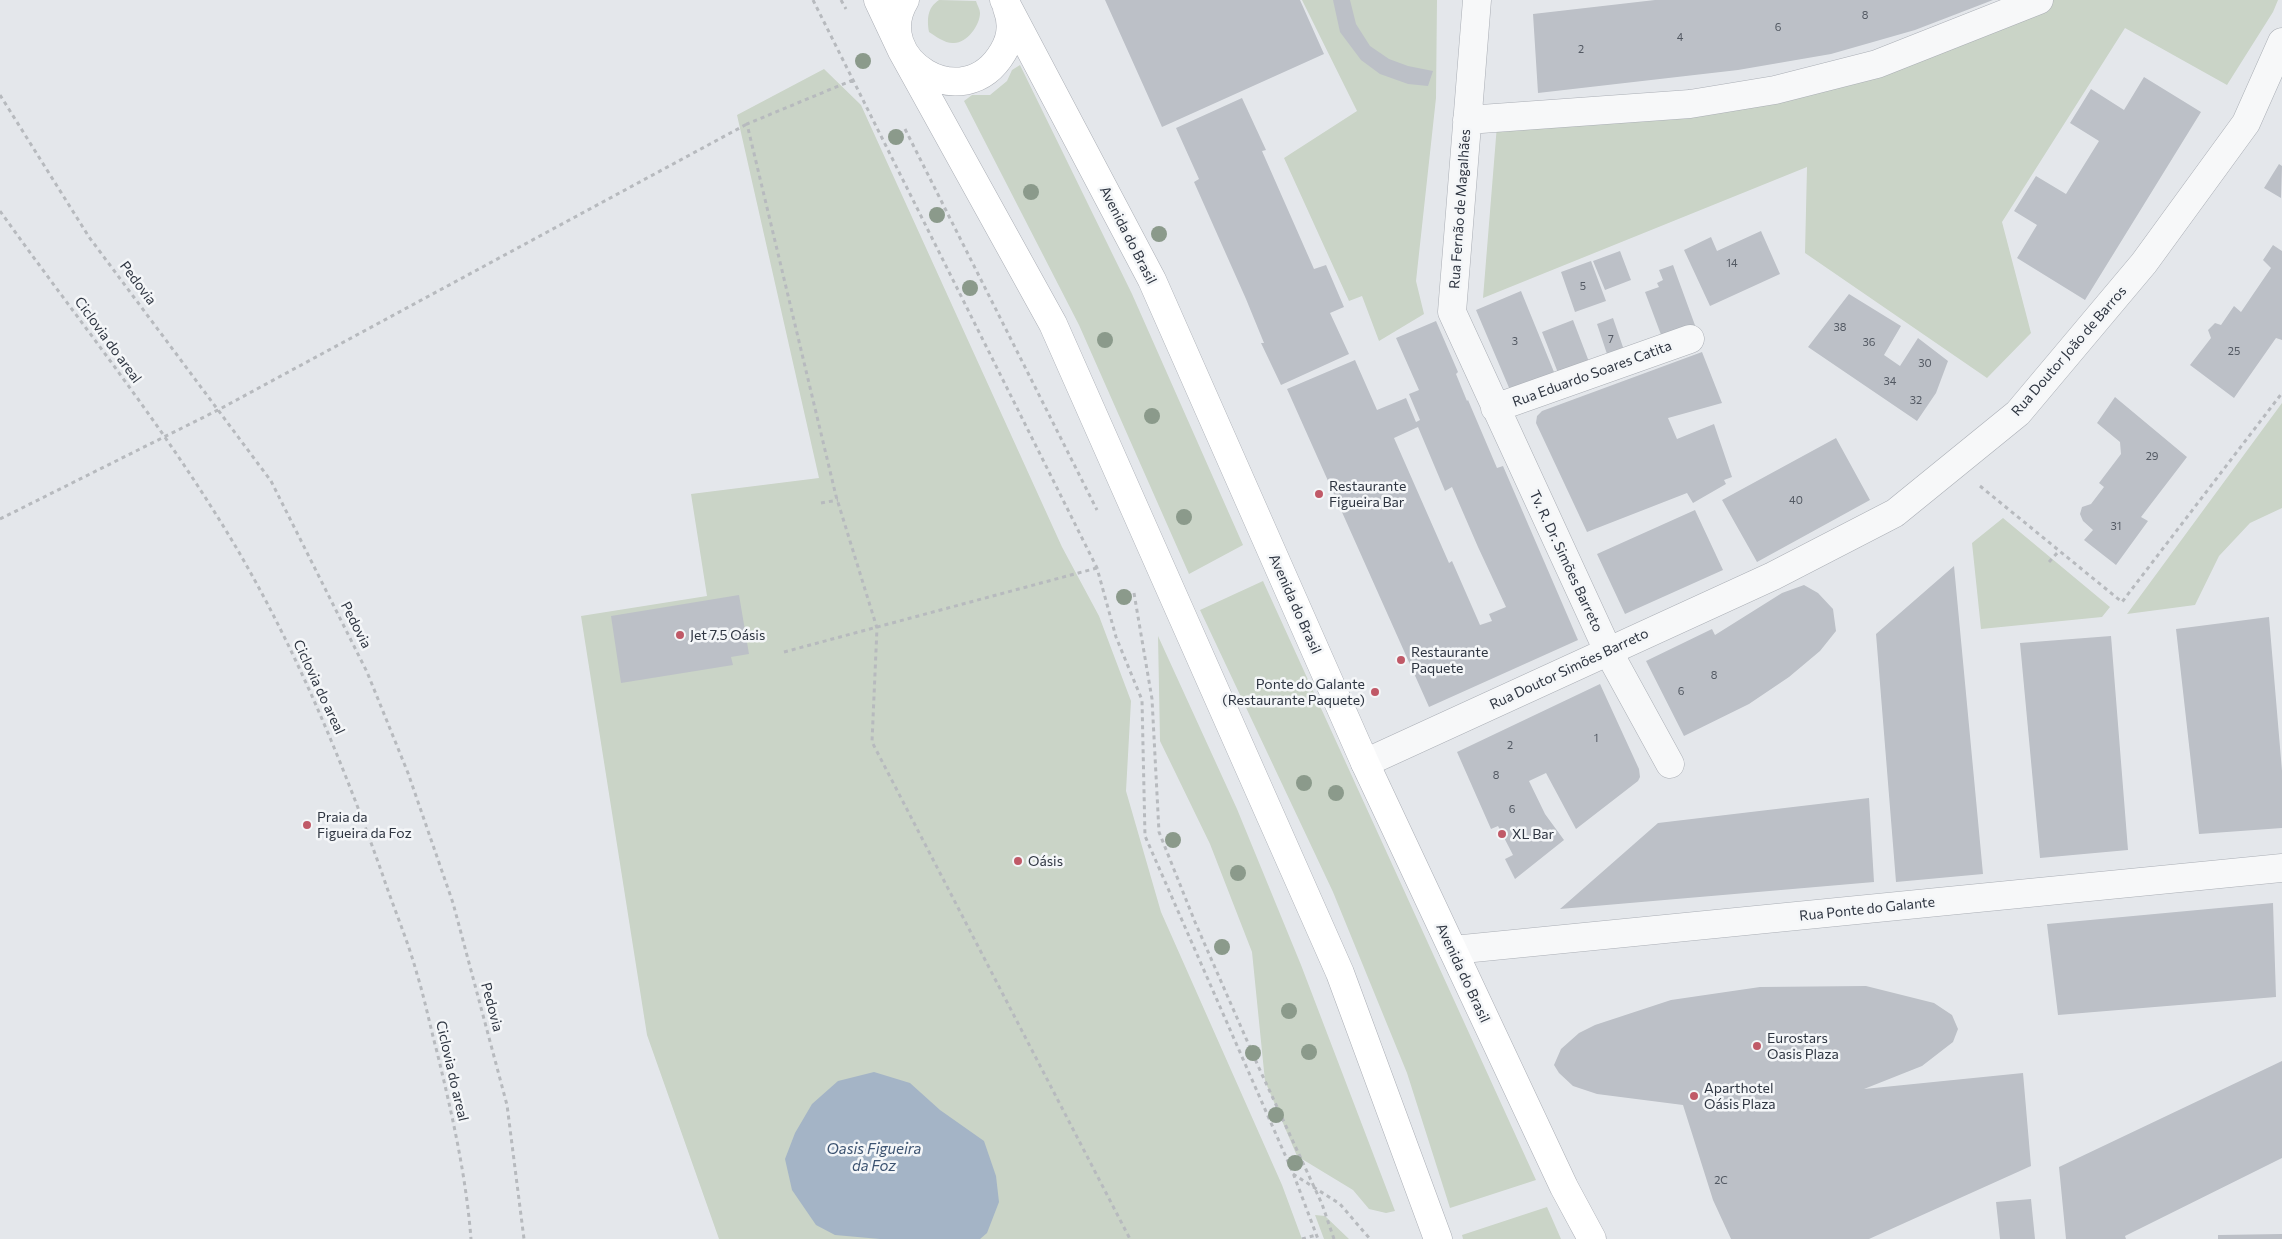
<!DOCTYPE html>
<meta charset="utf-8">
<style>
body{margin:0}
canvas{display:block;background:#e4e7eb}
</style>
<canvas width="2282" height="1239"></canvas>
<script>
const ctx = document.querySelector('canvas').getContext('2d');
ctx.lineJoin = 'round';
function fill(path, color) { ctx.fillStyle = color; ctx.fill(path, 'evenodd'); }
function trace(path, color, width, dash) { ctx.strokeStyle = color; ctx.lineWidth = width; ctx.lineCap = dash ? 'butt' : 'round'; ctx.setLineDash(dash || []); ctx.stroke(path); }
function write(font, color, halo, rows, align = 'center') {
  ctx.font = font + ' Commissioner,sans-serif'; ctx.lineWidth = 5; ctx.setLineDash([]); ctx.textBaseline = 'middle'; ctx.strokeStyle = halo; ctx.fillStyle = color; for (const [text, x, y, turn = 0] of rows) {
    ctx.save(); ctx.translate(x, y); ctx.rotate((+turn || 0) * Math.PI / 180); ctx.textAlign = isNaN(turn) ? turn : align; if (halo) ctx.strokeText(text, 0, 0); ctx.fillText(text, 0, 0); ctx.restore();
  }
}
const green = new Path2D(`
 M939,0L976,1C977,5 980,9 980,13C980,25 967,43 954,43C946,44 935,36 929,32C927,19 927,8 939,0Z
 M1302,0H1437L1436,98L1416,281L1424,314L1379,341L1362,296L1349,301L1284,158L1357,111Z
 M2053,0H2278L2273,12L2227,85L2125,28L2002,222L2031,333L1987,378L1805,253L1807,167L1483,298L1497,125L1872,75Z
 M1020,65L1132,294L1243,545L1189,574L1079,325L964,101L972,95H990L1007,81L1012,70Z
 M824,69L861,105L1062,547L1099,616L1131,701L1126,791L1161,912L1282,1185L1302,1239H719L647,1035L581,616L707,596L691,494L819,478L737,115Z
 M2282,403V508L2250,523L2219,556L2195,605L2127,614Z
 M2003,518L2110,607L2102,617L1981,629L1972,543Z
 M1263,581L1536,1180L1450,1208L1407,1073L1333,892L1200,610Z
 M1158,636L1237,809L1301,965L1395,1211L1386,1213L1369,1209L1353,1190L1297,1156L1265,1081L1252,952L1210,844L1160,741Z
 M1547,1207L1561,1239H1463L1462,1235Z
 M1315,1215L1325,1216L1349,1239H1324Z`);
const water = new Path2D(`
 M874,1072L910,1083L940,1110L984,1141L996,1176L999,1202L987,1233L980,1239H880L835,1235L816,1225L792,1190L785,1159L795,1133L812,1104L838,1081Z`);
const building = new Path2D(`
 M1105,0H1300L1324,54L1162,127Z
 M1333,0H1350L1356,24L1370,46L1389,59L1408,66L1433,71L1428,86L1408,84L1380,74L1361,60L1340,32Z
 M1655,0H1993L1915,30L1831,54L1738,70L1538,93L1533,14Z
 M2144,77L2201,112L2085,300L2017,258L2037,225L2014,211L2036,176L2066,194L2099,141L2070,123L2091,89L2124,110Z
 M1242,98L1266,150L1262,151L1314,269L1326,265L1344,307L1330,313L1349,354L1281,385L1261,343H1264L1246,299L1194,182L1199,179L1176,128Z
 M2279,164L2282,166L2281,198L2264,188Z
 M1761,231L1780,274L1710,306L1684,250L1711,237L1717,251Z
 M2273,245L2282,251V340L2276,338L2234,398L2190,365L2211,338L2208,330L2215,323L2221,325L2234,306L2241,312L2271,268L2263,260Z
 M1620,251L1631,280L1605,290L1593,261Z
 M1591,261L1606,301L1575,312L1561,272Z
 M1673,265L1696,328L1663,340L1645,292L1659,287L1657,283L1663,280L1659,270Z
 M1521,291L1554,372L1510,390L1476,310Z
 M1849,294L1901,326L1884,355L1900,366L1918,338L1948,361L1936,393L1917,421L1808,347Z
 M1613,318L1625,353L1609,360L1597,324Z
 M1573,320L1591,367L1560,378L1542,332Z
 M1436,321L1458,372L1456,374L1467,401L1468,400L1497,468L1503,466L1578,640L1429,707L1287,389L1355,360L1377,410L1406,398L1416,422L1420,420L1409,394L1419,390L1396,338ZM1418,427L1445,491L1452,487L1478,547L1506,607L1489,614L1492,621L1480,625L1452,561L1449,563L1394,438Z
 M1702,352L1722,403L1668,418L1677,439L1714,424L1732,477L1724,480L1726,484L1693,503L1687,493L1587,532L1536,423L1537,416L1542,411Z
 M2115,397L2187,457L2141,517L2148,521L2116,565L2084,540L2093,530L2083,521L2080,514L2082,507L2091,504L2104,487L2099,483L2121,454L2120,442L2097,423Z
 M1836,438L1870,500L1757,562L1722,500Z
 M1695,510L1723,570L1625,614L1597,554Z
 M1954,566L1983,874L1896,882L1876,634Z
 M1804,585L1818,593L1833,609L1836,631L1820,651L1789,677L1749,704L1684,736L1646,661L1712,629L1715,635L1782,593Z
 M739,595L749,654L731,657L733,665L621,683L611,616Z
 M2269,617L2282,771V828L2199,834L2176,629Z
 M2111,636L2128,850L2040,858L2020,643Z
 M1600,684L1639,769L1640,777L1638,781L1576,829L1546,773L1529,781L1545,814L1564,840L1515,879L1505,859L1513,855L1498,826L1491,829L1457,752Z
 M1869,798L1874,882L1560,909L1658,823Z
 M2273,903L2276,997L2058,1015L2047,924Z
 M1866,986L1934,1003L1952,1015L1958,1029L1953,1042L1922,1066L1864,1089L2023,1073L2031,1166L1869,1239H1731L1713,1200L1683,1105L1597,1094L1573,1086L1559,1073L1554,1065L1561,1049L1579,1033L1595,1025L1671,1000L1760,987Z
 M2282,1061V1158L2125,1236L2126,1239H2066L2059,1167Z
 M2031,1199L2035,1239H2000L1996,1202Z
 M2282,1234V1239H2218V1235Z`);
const path = new Path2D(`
 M813,0L1097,568L1116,637L1142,700L1145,836L1293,1173L1318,1239
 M841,0L846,9
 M853,80L747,124L836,496L877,628L872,742L1130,1239
 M0,95L89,237L271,481L367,672L408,773L453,903L507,1105L524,1239
 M905,129L1097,510
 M0,211C72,312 151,410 217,516C287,627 339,752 383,876C394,909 408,941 417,974C425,1000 430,1026 437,1052C452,1114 466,1175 471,1239
 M1980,486L2122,602L2282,393
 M821,503L838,500
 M0,519L218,410L747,124
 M2049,562L2059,551
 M1134,593L1152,699L1159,832L1195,922L1259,1068L1322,1204L1334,1239
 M784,652L1097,568
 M1293,1174L1340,1204L1370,1239
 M1302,1239L1316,1235`);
const minor = new Path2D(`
 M1477,0L1452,312L1608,651L1670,764
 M1467,120L1690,104L1775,90L1877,64L2039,0
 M1495,408L1690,339
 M1365,763L1773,576L1895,513L2018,413L2144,263L2246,123L2282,42
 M1453,950L2282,868`);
const secondary = new Path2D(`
 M878,0L902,51L1053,324L1340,973L1438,1239
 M905,0C869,59 964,119 1003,52C1011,39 1013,23 1007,8
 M1004,0L1152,280L1365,763L1564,1187L1592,1239`);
const trees = [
 [863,61],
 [896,137],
 [1031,192],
 [937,215],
 [1159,234],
 [970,288],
 [1105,340],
 [1152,416],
 [1184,517],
 [1124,597],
 [1304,783],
 [1336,793],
 [1173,840],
 [1238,873],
 [1222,947],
 [1289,1011],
 [1309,1052],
 [1253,1053],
 [1276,1115],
 [1295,1163]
];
const markers = [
 [1319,494,5,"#c05967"],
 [680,635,5,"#c05967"],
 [1401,660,5,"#c05967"],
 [1375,692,5,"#c05967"],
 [307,825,5,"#c05967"],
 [1502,834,5,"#c05967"],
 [1018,861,5,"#c05967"],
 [1757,1046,5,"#c05967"],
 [1694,1096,5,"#c05967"]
];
const numberNames = [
 ["8",1865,15],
 ["6",1778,27],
 ["4",1680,37],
 ["2",1581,49],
 ["14",1732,263],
 ["5",1583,286],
 ["38",1840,327],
 ["7",1611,339],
 ["3",1515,341],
 ["36",1869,342],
 ["25",2234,351],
 ["30",1925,363],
 ["34",1890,381],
 ["32",1916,400],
 ["29",2152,456],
 ["40",1796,500],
 ["31",2116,526],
 ["8",1714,675],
 ["6",1681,691],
 ["1",1596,738],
 ["2",1510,745],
 ["8",1496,775],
 ["6",1512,809],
 ["2C",1721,1180]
];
const streetNames = [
 ["Rua Fernão de Magalhães",1460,209,-86],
 ["Avenida do Brasil",1128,235,63],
 ["Pedovia",138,283,53],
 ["Ciclovia do areal",108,340,54],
 ["Rua Doutor João de Barros",2069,351,-49],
 ["Rua Eduardo Soares Catita",1592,374,-20],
 ["Tv. R. Dr. Simões Barreto",1566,561,65],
 ["Avenida do Brasil",1295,604,66],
 ["Pedovia",356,625,63],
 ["Rua Doutor Simões Barreto",1569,669,-25],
 ["Ciclovia do areal",319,687,65],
 ["Rua Ponte do Galante",1867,909,-6],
 ["Avenida do Brasil",1463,973,65],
 ["Pedovia",492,1007,75],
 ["Ciclovia do areal",452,1071,77]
];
const poiNames = [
 ["Restaurante",1329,486],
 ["Figueira Bar",1329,502],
 ["Jet 7.5 Oásis",690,635],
 ["Restaurante",1411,652],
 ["Paquete",1411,668],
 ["Ponte do Galante",1365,684,"right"],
 ["(Restaurante Paquete)",1365,700,"right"],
 ["Praia da",317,817],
 ["Figueira da Foz",317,833],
 ["XL Bar",1512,834],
 ["Oásis",1028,861],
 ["Eurostars",1767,1038],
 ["Oasis Plaza",1767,1054],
 ["Aparthotel",1704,1088],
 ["Oásis Plaza",1704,1104]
];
const waterNames = [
 ["Oasis Figueira",874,1149],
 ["da Foz",874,1166]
];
fill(green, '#cad4c7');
fill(water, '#a4b4c6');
fill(building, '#bcc0c7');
trace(minor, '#aaaeb5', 29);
trace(secondary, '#aaaeb5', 29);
trace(path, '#b7babe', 3, [4, 4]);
trace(minor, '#f7f8f9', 28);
trace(secondary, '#fff', 28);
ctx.fillStyle = '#8b9a8b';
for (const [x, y] of trees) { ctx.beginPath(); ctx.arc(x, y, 8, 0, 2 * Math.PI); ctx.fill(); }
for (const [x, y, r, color] of markers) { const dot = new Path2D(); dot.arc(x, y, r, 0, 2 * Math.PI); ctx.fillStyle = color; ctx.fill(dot); trace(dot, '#f4f6f8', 2); }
write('11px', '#525862', null, numberNames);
write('14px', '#2e3541', '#f4f6f8', streetNames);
write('14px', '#2e3541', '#f4f6f8', poiNames, 'left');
write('italic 15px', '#3c5371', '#f4f6f8', waterNames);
</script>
